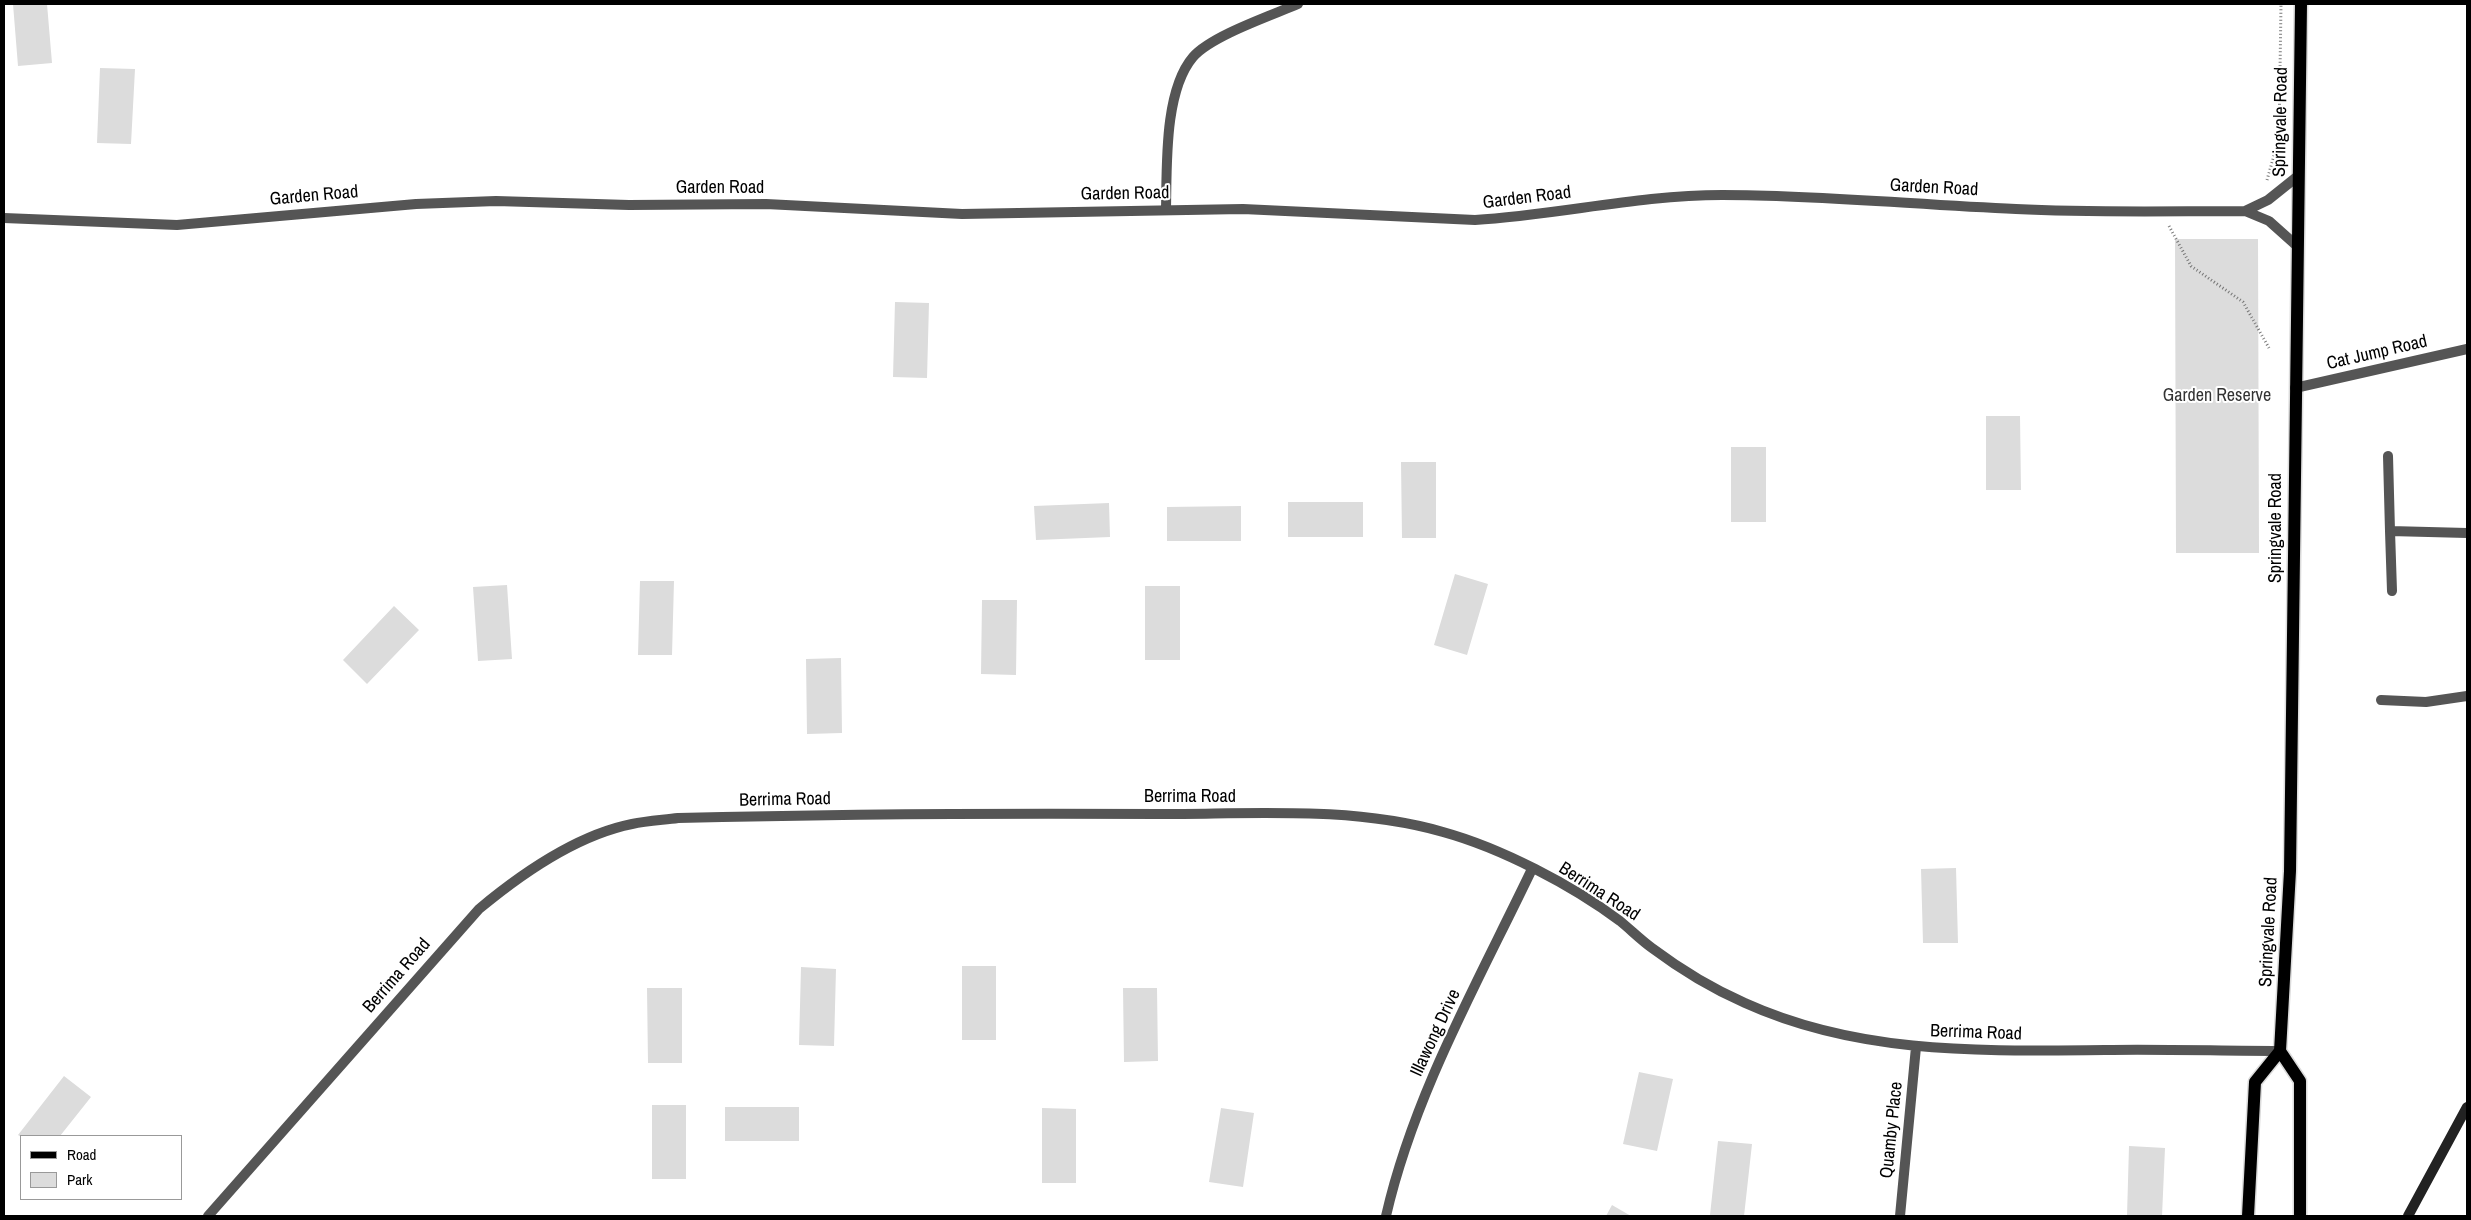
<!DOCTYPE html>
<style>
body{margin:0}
#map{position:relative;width:2471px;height:1220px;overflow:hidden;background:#fff;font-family:"Archivo Narrow",sans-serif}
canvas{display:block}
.frame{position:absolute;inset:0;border:5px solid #000;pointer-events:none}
.legend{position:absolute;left:20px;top:1135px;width:162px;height:65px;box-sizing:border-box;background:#fff;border:1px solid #999;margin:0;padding:6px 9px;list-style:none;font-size:15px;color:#000}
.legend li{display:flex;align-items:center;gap:10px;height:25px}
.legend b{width:25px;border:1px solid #999}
</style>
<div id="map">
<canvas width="2471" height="1220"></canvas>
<div class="frame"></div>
<ul class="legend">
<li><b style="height:6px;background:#000"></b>Road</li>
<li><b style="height:14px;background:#dcdcdc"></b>Park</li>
</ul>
</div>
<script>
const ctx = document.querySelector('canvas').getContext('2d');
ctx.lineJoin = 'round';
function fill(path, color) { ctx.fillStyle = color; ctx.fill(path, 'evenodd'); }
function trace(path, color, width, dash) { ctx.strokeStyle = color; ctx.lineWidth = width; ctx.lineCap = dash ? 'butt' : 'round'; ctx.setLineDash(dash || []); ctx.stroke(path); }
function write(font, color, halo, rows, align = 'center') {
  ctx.font = font + ' "Archivo Narrow",sans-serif'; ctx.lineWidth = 4; ctx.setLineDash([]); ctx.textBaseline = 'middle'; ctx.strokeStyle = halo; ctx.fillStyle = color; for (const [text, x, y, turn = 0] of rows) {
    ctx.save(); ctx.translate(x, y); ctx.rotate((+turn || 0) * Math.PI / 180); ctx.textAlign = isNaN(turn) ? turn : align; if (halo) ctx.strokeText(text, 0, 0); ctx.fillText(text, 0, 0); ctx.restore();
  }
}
const green = new Path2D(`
 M13,4H47L52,63L18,66Z
 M100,68L135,69L131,144L97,143Z
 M2175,239H2258L2259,553H2176Z
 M895,302L929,303L927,378L893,377Z
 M1986,416H2020L2021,490H1986Z
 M1731,447H1766V522H1731Z
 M1401,462H1436V538H1402Z
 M1288,502H1363V537H1288Z
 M1109,503L1110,537L1036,540L1034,506Z
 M1241,506V541H1167V507Z
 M1455,574L1488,584L1467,655L1434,645Z
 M640,581H674L672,655H638Z
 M507,585L512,659L478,661L473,587Z
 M1145,586H1180V660H1145Z
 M982,600H1017L1016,675L981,674Z
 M394,606L419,630L367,684L343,660Z
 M841,658L842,733L807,734L806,659Z
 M1956,868L1958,943H1923L1921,869Z
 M962,966H996V1040H962Z
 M801,967L836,969L834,1046L799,1045Z
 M647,988H682V1063H648Z
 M1123,988H1157L1158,1061L1124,1062Z
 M1639,1072L1673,1079L1657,1151L1623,1144Z
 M64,1076L91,1097L60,1136L21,1137L18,1135Z
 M652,1105H686V1179H652Z
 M725,1107H799V1141H725Z
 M1042,1108L1076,1109V1183H1042Z
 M1221,1108L1254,1113L1243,1187L1209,1182Z
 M1718,1141L1752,1144L1744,1216L1710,1215Z
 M2129,1146L2165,1148L2162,1216H2127Z
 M1612,1205L1631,1216H1606Z`);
const path = new Path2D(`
 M2267,180L2279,138L2281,4
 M2169,226L2191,266L2243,302L2269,348`);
const service = new Path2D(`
 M2388,456L2390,531
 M2392,591L2390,531L2467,533
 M2381,700L2426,702L2467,696`);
const minor = new Path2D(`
 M1166,209C1167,166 1164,91 1193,57C1211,36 1270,16 1298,4
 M2245,211L2268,200L2298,176
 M4,218L177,225L416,204L496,201L629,205L766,204L962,214L1243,209L1475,220C1558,215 1639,195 1722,195C1820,195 1918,205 2016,209C2093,213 2169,211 2245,211L2269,221L2297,246
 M2295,388L2467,349
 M208,1216L479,909C521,874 577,835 632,824C647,821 663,820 678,818C839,814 1000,813 1161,814C1254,814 1352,806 1443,832C1501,848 1572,885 1620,921C1631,930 1641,940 1652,948C1680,969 1713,989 1745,1003C1860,1055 1982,1051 2105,1050C2163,1049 2222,1051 2280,1051
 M1386,1216C1414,1094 1478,982 1532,869
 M1900,1216L1916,1047`);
const secondary = new Path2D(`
 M2408,1216L2467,1107`);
const primary = new Path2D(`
 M2280,1051L2300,1081V1216
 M2248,1216L2255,1082L2280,1051L2290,871L2301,4`);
const streetNames = [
 ["Springvale Road",2281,122,-89],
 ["Garden Road",720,188],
 ["Garden Road",1934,188,3],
 ["Garden Road",1125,194,-1],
 ["Garden Road",314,196,-5],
 ["Garden Road",1527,198,-7],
 ["Cat Jump Road",2377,353,-13],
 ["Springvale Road",2276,528,-90],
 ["Berrima Road",1190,797],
 ["Berrima Road",785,800,-1],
 ["Berrima Road",1599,892,33],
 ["Springvale Road",2269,932,-87],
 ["Berrima Road",397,976,-49],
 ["Illawong Drive",1436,1033,-65],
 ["Berrima Road",1976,1033,2],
 ["Quamby Place",1892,1130,-84]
];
const parkNames = [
 ["Garden Reserve",2217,396]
];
fill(green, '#dcdcdc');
trace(primary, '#dbdbdb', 15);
trace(path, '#777', 3, [1, 2.5]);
trace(service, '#555', 10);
trace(minor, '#555', 10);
trace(secondary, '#222', 10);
trace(primary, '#000', 12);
write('18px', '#000', '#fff', streetNames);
write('18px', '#333', '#fff', parkNames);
</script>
